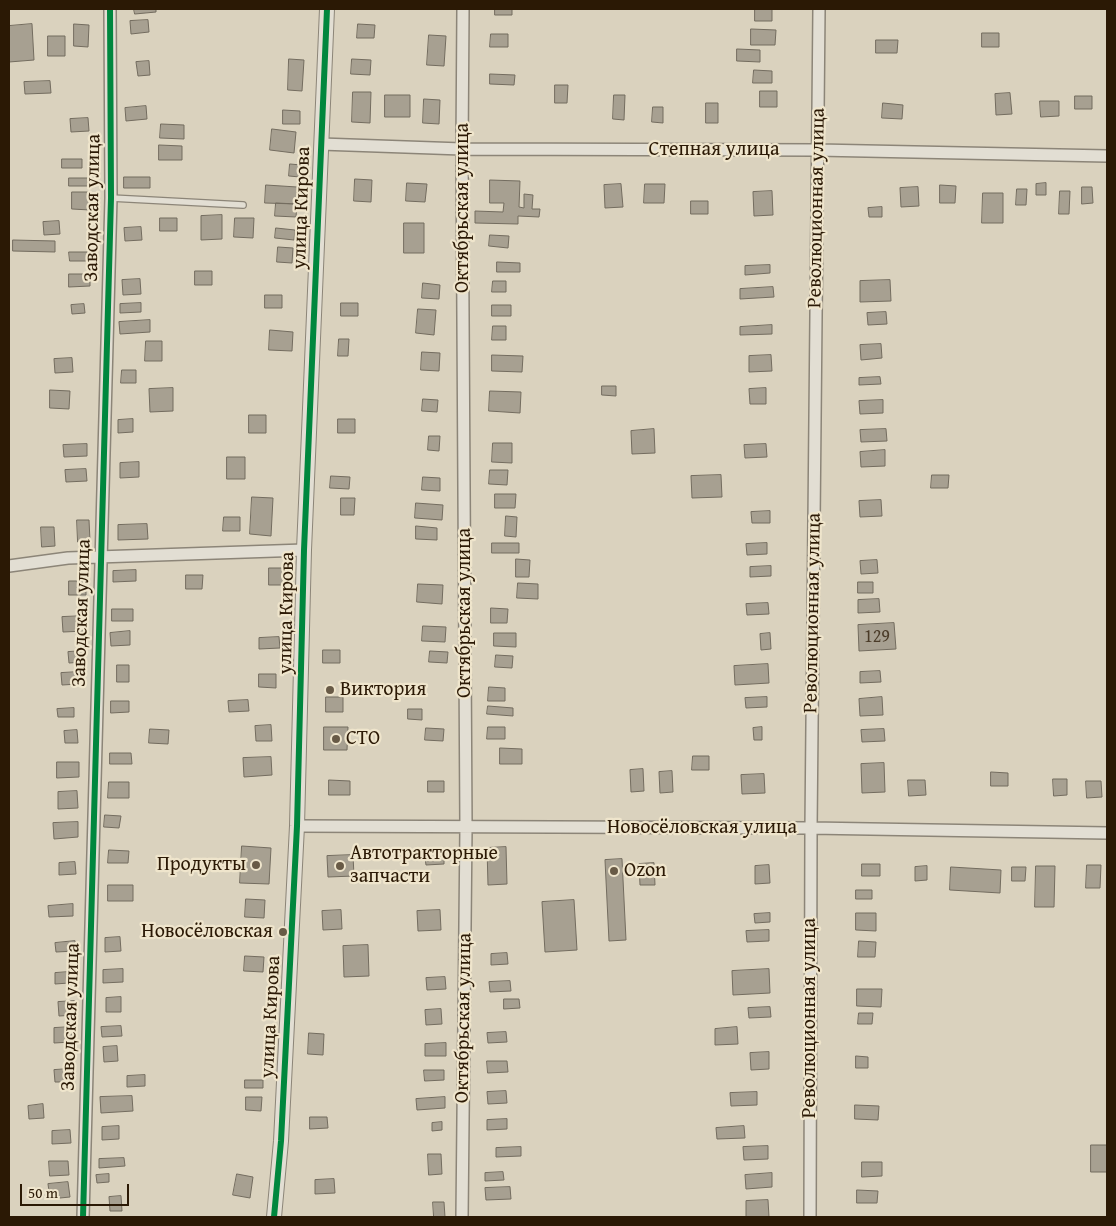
<!DOCTYPE html>
<meta charset="utf-8">
<style>
body{margin:0}
#map{position:relative;width:1116px;height:1226px;overflow:hidden;background:#dad2be;font-family:"Gentium Book Plus",serif}
canvas{display:block}
.frame{position:absolute;inset:0;border:10px solid #2b1905;pointer-events:none}
.scale{position:absolute;left:20px;top:1184px;width:109px;height:22px;box-sizing:border-box;border:2px solid #2b1905;border-top:0;padding-left:6px;font-size:15px;line-height:18px;white-space:nowrap;color:#2b1905;-webkit-text-stroke:4px #efe5cc;paint-order:stroke}
</style>
<div id="map">
<canvas width="1116" height="1226"></canvas>
<div class="frame"></div>
<div class="scale">50 m</div>
</div>
<script>
const ctx = document.querySelector('canvas').getContext('2d');
ctx.lineJoin = 'round';
function fill(path, color) { ctx.fillStyle = color; ctx.fill(path, 'evenodd'); }
function trace(path, color, width, dash) { ctx.strokeStyle = color; ctx.lineWidth = width; ctx.lineCap = dash ? 'butt' : 'round'; ctx.setLineDash(dash || []); ctx.stroke(path); }
function write(font, color, halo, rows, align = 'center') {
  ctx.font = font + ' "Gentium Book Plus",serif'; ctx.lineWidth = 4.5; ctx.setLineDash([]); ctx.textBaseline = 'middle'; ctx.strokeStyle = halo; ctx.fillStyle = color; for (const [text, x, y, turn = 0] of rows) {
    ctx.save(); ctx.translate(x, y); ctx.rotate((+turn || 0) * Math.PI / 180); ctx.textAlign = isNaN(turn) ? turn : align; if (halo) ctx.strokeText(text, 0, 0); ctx.fillText(text, 0, 0); ctx.restore();
  }
}
const building = new Path2D(`
 M134,9H156V12L135,14Z
 M495,9H512V15H495Z
 M755,9H772V21H755Z
 M148,20L149,32L131,34L130,21Z
 M32,24L34,60L9,62V26Z
 M74,24L89,25L88,47L74,46Z
 M358,24L375,25L374,38H357Z
 M751,29L776,30L775,45H751Z
 M982,33H999V47H982Z
 M491,34H508V47H490Z
 M429,35L446,36L444,66L427,65Z
 M48,36H65V56H48Z
 M876,40H898L897,53H876Z
 M737,49L760,50V62L737,61Z
 M289,59L304,60L302,91L288,90Z
 M352,59L371,60L370,75L351,74Z
 M149,61L150,75L138,76L136,62Z
 M754,70L772,71V83H753Z
 M490,74L515,75L514,85L490,84Z
 M50,81L51,93L25,94L24,82Z
 M555,85H568L567,103H555Z
 M760,91H777V107H760Z
 M353,92H371L370,123L352,122Z
 M1010,93L1012,114L996,115L995,94Z
 M385,95H410V117H385Z
 M614,95H625L624,120L613,119Z
 M1075,96H1092V109H1075Z
 M424,99L440,100L439,124L423,123Z
 M1040,101H1059V116L1041,117Z
 M706,103H718V123H706Z
 M883,103L903,105L902,119L882,118Z
 M146,106L147,119L126,121L125,108Z
 M653,107H663V123L652,122Z
 M283,110L300,111V124H283Z
 M88,118L89,131L71,132L70,119Z
 M161,124L184,125V139L160,138Z
 M272,129L296,132L294,153L270,150Z
 M159,145L182,146V160H159Z
 M62,159H82V168H62Z
 M290,164L301,165L300,177L289,176Z
 M124,177H150V188H124Z
 M69,178H95V186H69Z
 M355,179L372,180L371,202L354,201Z
 M490,180L520,181L519,207L524,208V194L533,195L532,209H540L539,217L518,216V224L475,223V211L503,212L504,203H490Z
 M407,183L427,184L425,202L406,201Z
 M1046,183V195H1036V184Z
 M621,184L623,207L605,208L604,185Z
 M645,184H665L664,203H644Z
 M266,185L297,187V204L265,203Z
 M940,185L956,186L955,203H940Z
 M918,187L919,206L901,207L900,188Z
 M1082,187H1092L1093,203L1082,204Z
 M1017,189H1027L1026,205H1016Z
 M772,191L773,215L754,216L753,192Z
 M1060,191H1070L1069,214H1059Z
 M72,192H90V210L72,209Z
 M983,193H1003V223H982Z
 M691,201H708V214H691Z
 M276,203L297,204L296,217L275,216Z
 M882,207V217H869L868,208Z
 M222,215V239L201,240V216Z
 M160,218H177V231H160Z
 M235,218H254L253,238L234,237Z
 M59,221L60,234L44,235L43,222Z
 M404,223H424V253H404Z
 M141,227L142,240L125,241L124,228Z
 M276,228L295,230L294,240L275,238Z
 M490,235L509,236L508,248L489,246Z
 M13,240L55,241V252L13,251Z
 M278,247L293,248L292,263L277,262Z
 M69,252H93V261H70Z
 M497,262L520,263V272H497Z
 M770,265V273L745,275V266Z
 M195,271H212V285H195Z
 M69,274H90V286L69,287Z
 M140,279L141,294L123,295L122,280Z
 M890,280L891,301L860,302V281Z
 M493,281H506V292H492Z
 M423,283L440,285L439,299L422,298Z
 M773,287L774,297L740,299V289Z
 M265,295H282V308H265Z
 M141,303V312L120,313V304Z
 M341,303H358V316H341Z
 M84,304L85,313L72,314L71,305Z
 M492,305H511V316H492Z
 M418,309L436,310L434,335L416,333Z
 M886,312L887,324L868,325L867,313Z
 M150,320V332L120,334L119,322Z
 M772,325V334L740,335V327Z
 M493,326H506V340H492Z
 M270,330L293,332L292,351L269,350Z
 M339,339H349L348,356H338Z
 M146,341H162V361H145Z
 M881,344L882,358L861,360L860,345Z
 M422,352L440,353L439,371L421,370Z
 M492,355L523,356L522,372L492,371Z
 M771,355L772,371L749,372V356Z
 M72,358L73,372L55,373L54,359Z
 M122,370H136V383H121Z
 M880,377L881,384L859,385V378Z
 M602,386H616V396L602,395Z
 M173,388V411L150,412L149,389Z
 M766,388V404H750L749,389Z
 M50,390L70,391L69,409L50,408Z
 M490,391L521,392L520,413L489,411Z
 M423,399L438,400L437,412L422,411Z
 M883,400V413L860,414L859,401Z
 M249,415H266V433H249Z
 M133,419V432L118,433V420Z
 M338,419H355V433H338Z
 M654,429L655,453L632,454L631,431Z
 M886,429L887,441L861,442L860,430Z
 M429,436H440L439,451L428,450Z
 M493,443H512V463L492,462Z
 M87,444V456L64,457L63,445Z
 M766,444L767,457L745,458L744,445Z
 M885,450V466L861,467L860,452Z
 M227,457H245V479H227Z
 M139,462V477L120,478V463Z
 M86,469L87,481L66,482L65,470Z
 M490,470H508L507,485L489,484Z
 M721,475L722,497L692,498L691,476Z
 M932,475H949L948,488H931Z
 M331,476L350,477L349,489L330,488Z
 M423,477L440,478V491L422,490Z
 M495,494H516L515,508H495Z
 M252,497L273,498L271,536L250,534Z
 M341,498H355L354,515H341Z
 M881,500L882,516L860,517L859,501Z
 M416,503L443,505L442,520L415,518Z
 M770,511V523H752L751,512Z
 M506,516L517,517L516,537L505,536Z
 M224,517H240V531H223Z
 M77,520H89L90,541L78,542Z
 M147,524L148,539L118,540V525Z
 M416,526L437,528V540L416,539Z
 M41,527H54L55,546L42,547Z
 M492,543H519V553H492Z
 M767,543V554L747,555L746,544Z
 M516,559L530,560L529,577H516Z
 M877,560L878,573L861,574L860,561Z
 M771,566V576L750,577V567Z
 M269,568H285L286,585H269Z
 M136,570V581L113,582V571Z
 M186,575H203L202,589H186Z
 M69,581H86V595H69Z
 M858,582H873V593H858Z
 M518,583L538,584V599L517,598Z
 M418,584L443,585L442,604L417,602Z
 M879,599L880,612L858,613V600Z
 M768,603L769,614L747,615L746,604Z
 M491,608L508,609L507,623H491Z
 M112,609H133V621H112Z
 M86,616V631L63,632L62,617Z
 M894,623L896,649L859,651L858,625Z
 M423,626L446,627L445,642L422,641Z
 M130,631V645L111,646L110,633Z
 M494,633H516V647L494,646Z
 M770,633L771,649L761,650L760,634Z
 M279,637L280,648L259,649V638Z
 M323,650H340V663H323Z
 M84,651V662L69,663L68,652Z
 M430,651L448,652L447,663L429,662Z
 M496,655L513,656L512,668L495,667Z
 M768,664L769,683L735,685L734,666Z
 M117,665H129V682H117Z
 M880,671L881,682L860,683V672Z
 M79,672V684L62,685L61,673Z
 M259,674H276V688L259,687Z
 M489,687L505,688V701H488Z
 M326,697H343V712H326Z
 M767,697V707L746,708L745,698Z
 M882,697L883,715L860,716L859,699Z
 M248,700L249,711L229,712L228,701Z
 M111,701H129V712L111,713Z
 M488,706L513,708V716L487,714Z
 M74,708V717H58L57,709Z
 M408,709H422V720L408,719Z
 M271,725L272,741H256L255,726Z
 M324,727H348L347,750H324Z
 M488,727H505V739H487Z
 M762,727V740H754L753,728Z
 M426,728L444,729L443,741L425,740Z
 M150,729L169,730L168,744L149,743Z
 M884,729L885,741L862,742L861,730Z
 M77,730L78,743H65L64,731Z
 M500,748L522,749V764H500Z
 M110,753H131L132,764H110Z
 M693,756H709V770H692Z
 M271,757L272,775L244,777L243,758Z
 M57,762H79V777L57,778Z
 M884,763L885,792L862,793L861,764Z
 M643,769L644,791L631,792L630,770Z
 M672,771L673,792L660,793L659,772Z
 M991,772L1008,773V786H991Z
 M764,774L765,793L742,794L741,775Z
 M1053,779H1067V795L1054,796Z
 M329,780L350,781V795H329Z
 M908,780H925L926,795L909,796Z
 M428,781H444V792H428Z
 M1086,781H1101L1102,797L1087,798Z
 M109,782H129V798H108Z
 M77,791L78,808L58,809V792Z
 M105,815L121,816L119,828L104,827Z
 M78,822V837L54,839L53,823Z
 M242,846L271,848L269,884L240,883Z
 M506,847L507,884L488,885L487,848Z
 M109,850L129,851L128,863H108Z
 M353,855L354,876L328,877L327,856Z
 M444,857V864L426,865L425,858Z
 M622,859L626,940L609,941L605,860Z
 M75,862L76,874L59,875V863Z
 M654,863L655,885H640L639,864Z
 M862,864H880V876H862Z
 M769,865L770,883L755,884V866Z
 M1087,865H1101L1100,888H1086Z
 M927,866V880L915,881V867Z
 M1036,866H1055L1054,907H1035Z
 M951,867L1001,870L1000,893L950,890Z
 M1012,867H1026L1025,881H1012Z
 M108,885H133V901H108Z
 M856,890H872V899H856Z
 M246,899L265,900L264,918L245,917Z
 M574,900L577,950L545,952L542,902Z
 M73,904V916L49,917L48,906Z
 M341,910L342,929L323,930L322,911Z
 M440,910L441,930L418,931L417,911Z
 M770,913V922L755,923L754,914Z
 M856,913H876V931L856,930Z
 M769,930V941L747,942L746,931Z
 M120,937L121,951L105,952V938Z
 M75,941L76,951L56,952L55,943Z
 M859,941L876,942L875,957H858Z
 M368,945L369,976L344,977L343,946Z
 M507,953L508,964L491,965V954Z
 M245,956L264,957L263,972L244,971Z
 M123,969V982L103,983V970Z
 M769,969L770,993L733,995L732,971Z
 M69,972V983L55,984V973Z
 M445,977L446,989L427,990L426,978Z
 M510,981L511,991L490,992L489,982Z
 M857,989H882L881,1007L857,1006Z
 M121,997V1012H106V998Z
 M504,999H519L520,1008L504,1009Z
 M75,1001L76,1015L59,1016L58,1002Z
 M770,1007L771,1017L749,1018L748,1008Z
 M441,1009L442,1024L426,1025L425,1010Z
 M859,1013H873L872,1024H858Z
 M121,1026L122,1036L102,1037L101,1027Z
 M72,1027V1042L54,1043V1028Z
 M737,1027L738,1044L715,1045V1029Z
 M506,1032L507,1042L488,1043L487,1033Z
 M309,1033L324,1034L323,1055L308,1054Z
 M446,1043V1056H425V1044Z
 M117,1046L118,1061L104,1062L103,1047Z
 M769,1052V1069L751,1070L750,1053Z
 M856,1056L868,1057V1068H856Z
 M487,1061H507L508,1072L488,1073Z
 M70,1069L71,1082H55L54,1070Z
 M424,1070H444V1080L425,1081Z
 M145,1075V1086L127,1087V1076Z
 M245,1080H263V1088H245Z
 M506,1091L507,1103L488,1104L487,1092Z
 M757,1092V1105L731,1106L730,1093Z
 M132,1096L133,1111L101,1113L100,1097Z
 M246,1097H262L261,1111L246,1110Z
 M445,1097V1108L417,1110L416,1099Z
 M43,1104L44,1118L29,1119L28,1106Z
 M855,1105L879,1106L878,1120L855,1119Z
 M310,1117H327L328,1128L310,1129Z
 M507,1119V1129L487,1130V1120Z
 M442,1122V1130L432,1131V1123Z
 M119,1126V1139L102,1140V1127Z
 M744,1126L745,1138L717,1139L716,1128Z
 M70,1130L71,1143L52,1144V1131Z
 M1091,1145H1107V1172H1091Z
 M768,1146V1159L744,1160L743,1147Z
 M521,1147V1156L496,1157V1148Z
 M428,1154H441L442,1174L429,1175Z
 M124,1158L125,1166L99,1168V1159Z
 M49,1161H68L69,1175L50,1176Z
 M862,1162H882V1176L862,1177Z
 M503,1172L504,1180L485,1181V1173Z
 M772,1173V1187L746,1189L745,1175Z
 M109,1174V1182L97,1183L96,1175Z
 M237,1174L253,1177L250,1198L233,1195Z
 M334,1179L335,1193L315,1194V1180Z
 M68,1182L70,1197L50,1199L48,1184Z
 M510,1187L511,1199L486,1200L485,1188Z
 M857,1190L878,1191L877,1203H857Z
 M121,1196L122,1211H110L109,1197Z
 M768,1200L769,1217H746V1201Z
 M433,1202H444L445,1217H434Z`);
const service = new Path2D(`
 M111,198L243,205`);
const minor = new Path2D(`
 M321,144L462,149L818,150L1107,156
 M9,566L68,558L304,550
 M297,826L811,828L1107,833
 M83,1217L111,198L110,9
 M462,1217L466,827L462,149L463,9
 M810,1217L811,828L819,9`);
const tertiary = new Path2D(`
 M274,1217L281,1141L297,826L304,550L327,9`);
const cycleway = new Path2D(`
 M83,1217L111,198L110,9
 M274,1217L281,1141L297,826L304,550L327,9`);
const markers = [
 [330,690,5,"#685a46"],
 [336,739,5,"#685a46"],
 [256,865,5,"#685a46"],
 [340,866,5,"#685a46"],
 [614,871,5,"#685a46"],
 [283,932,5,"#685a46"]
];
const numberNames = [
 ["129",877,637]
];
const streetNames = [
 ["Степная улица",714,150],
 ["Заводская улица",93,208,-89],
 ["улица Кирова",302,208,-88],
 ["Октябрьская улица",463,208,-90],
 ["Революционная улица",817,208,-89],
 ["Заводская улица",82,613,-88],
 ["улица Кирова",287,613,-89],
 ["Октябрьская улица",465,613,-90],
 ["Революционная улица",813,613,-89],
 ["Новосёловская улица",702,828],
 ["Заводская улица",71,1017,-88],
 ["улица Кирова",271,1017,-87],
 ["Октябрьская улица",464,1018,-89],
 ["Революционная улица",810,1018,-90]
];
const poiNames = [
 ["Виктория",340,690],
 ["СТО",346,739],
 ["Автотракторные",350,854],
 ["запчасти",350,877],
 ["Продукты",246,865,"right"],
 ["Ozon",624,871],
 ["Новосёловская",273,932,"right"]
];
fill(building, '#a7a091');
trace(building, '#736c5f', 1);
trace(service, '#8c8578', 8);
trace(minor, '#8c8578', 14);
trace(tertiary, '#8c8578', 16);
trace(service, '#e2ded3', 5.5);
trace(minor, '#e2ded3', 11);
trace(tertiary, '#e2ded3', 14);
trace(cycleway, '#00873e', 6);
for (const [x, y, r, color] of markers) { const dot = new Path2D(); dot.arc(x, y, r, 0, 2 * Math.PI); ctx.fillStyle = color; ctx.fill(dot); trace(dot, '#efe5cc', 2); }
write('18px', '#4a3b28', null, numberNames);
write('20px', '#2b1905', '#efe5cc', streetNames);
write('20px', '#2b1905', '#efe5cc', poiNames, 'left');
</script>
